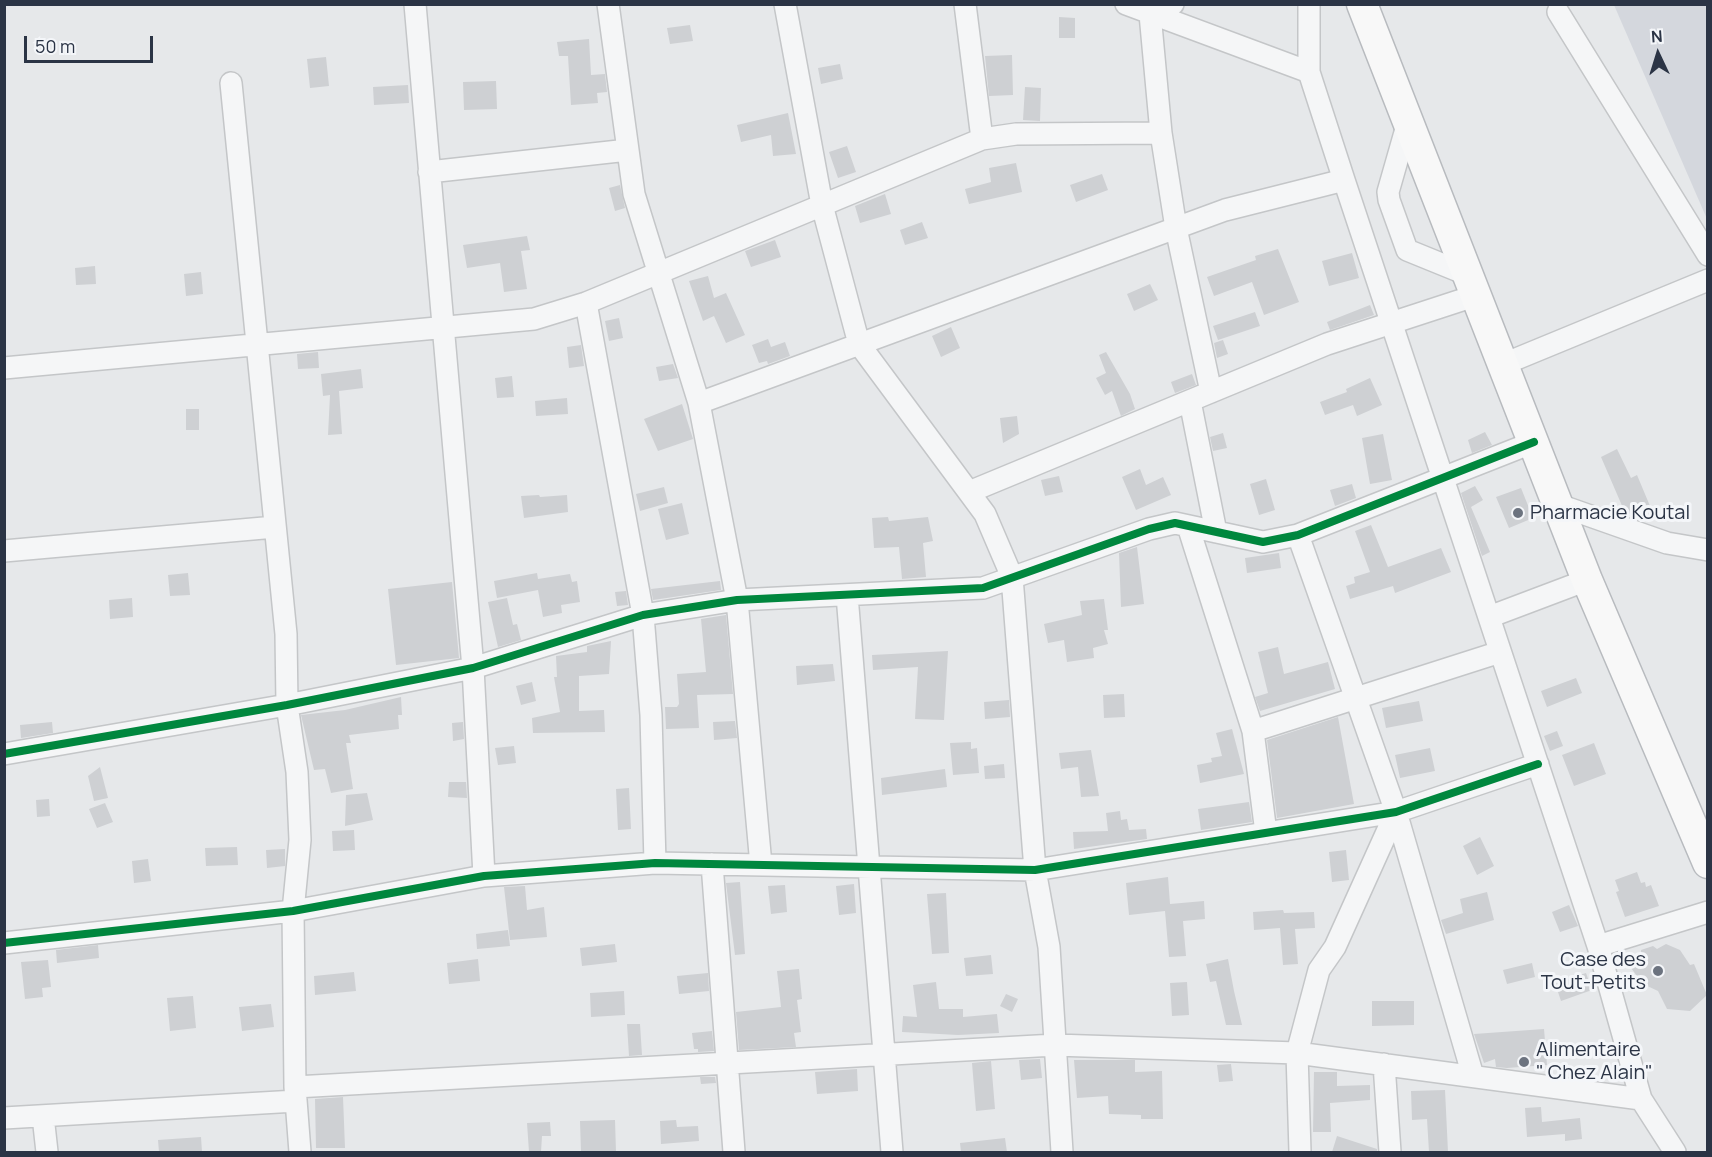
<!DOCTYPE html>
<style>
body{margin:0}
#map{position:relative;width:1712px;height:1157px;overflow:hidden;background:#e6e8ea;font-family:Manrope,sans-serif}
canvas{display:block}
.frame{position:absolute;inset:0;border:6px solid #2b3445;pointer-events:none}
.north{position:absolute;left:1628px;top:24px;width:60px;height:60px;-webkit-text-stroke:4px #f4f6f9;paint-order:stroke;rotate:356deg;font-size:16px;font-weight:700;line-height:24px;text-align:center;color:#2b3445}
.north::after{content:'';display:block;margin:auto;width:21px;height:27px;background:#2b3445;clip-path:polygon(50% 0,100% 100%,50% 72%,0 100%)}
.scale{position:absolute;left:24px;top:36px;width:129px;height:27px;box-sizing:border-box;border:3px solid #2b3445;border-top:0;padding-left:8px;font-size:18px;line-height:21px;white-space:nowrap;color:#2b3445;-webkit-text-stroke:4px #f4f6f9;paint-order:stroke}
</style>
<div id="map">
<canvas width="1712" height="1157"></canvas>
<div class="frame"></div>
<div class="north">N</div>
<div class="scale">50 m</div>
</div>
<script>
const ctx = document.querySelector('canvas').getContext('2d');
ctx.lineJoin = 'round';
function fill(path, color) { ctx.fillStyle = color; ctx.fill(path, 'evenodd'); }
function trace(path, color, width, dash) { ctx.strokeStyle = color; ctx.lineWidth = width; ctx.lineCap = dash ? 'butt' : 'round'; ctx.setLineDash(dash || []); ctx.stroke(path); }
function write(font, color, halo, rows, align = 'center') {
  ctx.font = font + ' Manrope,sans-serif'; ctx.lineWidth = 6; ctx.setLineDash([]); ctx.textBaseline = 'middle'; ctx.strokeStyle = halo; ctx.fillStyle = color; for (const [text, x, y, turn = 0] of rows) {
    ctx.save(); ctx.translate(x, y); ctx.rotate((+turn || 0) * Math.PI / 180); ctx.textAlign = isNaN(turn) ? turn : align; if (halo) ctx.strokeText(text, 0, 0); ctx.fillText(text, 0, 0); ctx.restore();
  }
}
const built = new Path2D(`
 M1614,5H1707V219Z`);
const building = new Path2D(`
 M1059,17L1075,18V38H1059Z
 M690,25L693,41L670,44L667,28Z
 M589,39L591,75L605,74L607,92L597,93L598,103L571,105L568,56H559L557,42Z
 M1012,55L1013,95L989,96L985,56Z
 M326,57L329,86L310,88L307,59Z
 M840,64L843,79L821,84L818,68Z
 M496,81L497,109L464,110L463,82Z
 M408,85L409,103L374,105L373,87Z
 M1025,87L1041,88L1040,121L1023,120Z
 M788,113L796,154L773,156L771,135L741,142L737,125Z
 M847,146L856,172L838,178L829,152Z
 M1016,163L1022,192L969,204L965,189L991,182L989,168Z
 M1102,174L1108,190L1076,202L1070,185Z
 M620,185L625,208L615,211L609,188Z
 M885,194L891,214L860,223L855,206Z
 M922,222L928,238L905,245L900,230Z
 M527,236L530,250L521,251L527,289L504,292L500,263L467,268L463,245Z
 M775,240L781,257L751,267L745,251Z
 M1278,249L1299,302L1264,315L1252,282L1214,296L1207,277L1256,260L1255,256Z
 M1352,253L1359,278L1329,286L1322,261Z
 M95,266L96,284L76,285L75,268Z
 M201,272L203,294L186,296L184,274Z
 M708,276L714,298L726,293L745,335L726,343L714,316L703,321L689,281Z
 M1150,284L1158,300L1134,311L1127,294Z
 M1370,305L1374,315L1330,330L1327,322Z
 M1255,312L1260,326L1218,340L1213,326Z
 M619,318L623,338L609,341L605,321Z
 M951,327L960,348L941,357L932,336Z
 M768,339L771,347L785,342L790,356L768,364L767,361L759,363L752,345Z
 M1223,340L1228,354L1217,358L1214,343Z
 M581,345L584,366L569,368L567,347Z
 M318,352L319,368L298,369L297,354Z
 M1106,352L1130,394L1135,409L1121,416L1112,391L1105,395L1096,378L1106,373L1099,355Z
 M673,364L678,378L659,381L656,367Z
 M361,369L363,388L339,391L342,434L328,435L330,395L323,396L321,374Z
 M1192,374L1196,385L1175,393L1171,382Z
 M512,376L514,397L497,398L495,378Z
 M1370,378L1382,405L1357,416L1353,405L1325,415L1320,402L1347,392L1346,389Z
 M567,398L568,414L536,416L535,401Z
 M682,404L693,439L658,451L644,419Z
 M186,409H199V430H186Z
 M1017,416L1019,434L1003,443L1000,418Z
 M1485,432L1492,445L1472,453L1468,440Z
 M1223,433L1227,448L1213,451L1210,437Z
 M1383,434L1392,480L1370,484L1362,438Z
 M1617,449L1631,478L1637,475L1650,506L1626,515L1601,457Z
 M1140,469L1146,485L1163,477L1171,495L1136,510L1122,477Z
 M1059,476L1063,492L1045,496L1041,480Z
 M1266,479L1275,510L1259,515L1250,484Z
 M1352,484L1356,498L1335,506L1330,490Z
 M1475,486L1483,500L1471,507L1490,552L1482,556L1461,493Z
 M664,487L668,503L640,511L636,494Z
 M1521,488L1533,518L1509,528L1496,497Z
 M539,495L540,497L567,495L568,512L524,518L521,496Z
 M682,503L689,534L666,540L658,509Z
 M888,517L889,521L928,517L933,541L923,543L926,577L902,579L899,547L874,548L872,518Z
 M1371,525L1388,567L1441,548L1451,572L1395,593L1393,586L1350,599L1346,586L1355,583L1354,577L1370,572L1355,531Z
 M1137,547L1144,604L1121,607L1119,553Z
 M1279,553L1281,568L1247,573L1245,558Z
 M188,573L190,595L170,596L168,575Z
 M537,573L538,579L570,574L572,582L577,581L580,602L561,605L562,613L543,617L538,590L497,598L494,581Z
 M720,581L721,590L653,600L651,589Z
 M452,582L459,658L396,665L388,589Z
 M626,591L628,605L617,606L615,592Z
 M132,598L133,617L110,619L109,600Z
 M507,598L513,625L517,624L521,640L498,647L488,602Z
 M1104,599L1108,630H1104L1108,644L1093,648L1094,658L1067,662L1064,640L1048,643L1044,624L1082,615L1080,601Z
 M726,615L733,694L697,695L699,728L666,729L665,707H677L679,704L677,674L706,672L701,619Z
 M611,641L609,674L579,676V711L604,710L605,732L533,733L532,718L560,712L554,677H557L556,656L587,652V646Z
 M1278,647L1284,674L1328,662L1335,689L1260,711L1255,697L1268,693L1258,652Z
 M948,651L944,720L915,719L918,667L873,670L872,655Z
 M833,664L835,681L797,685L796,666Z
 M1576,678L1582,693L1547,707L1541,691Z
 M532,682L536,701L521,705L516,686Z
 M1124,694L1125,717L1104,718L1103,695Z
 M401,697L402,715H398L399,729L349,735L351,743H346L353,789L331,793L325,769L314,770L301,715L345,710Z
 M1009,700L1010,717L985,719L984,702Z
 M1419,701L1423,721L1386,728L1382,708Z
 M1338,717L1354,804L1277,818L1267,740Z
 M735,721L737,738L714,740L713,722Z
 M52,722L53,733L21,738L20,725Z
 M463,722L464,739L453,741L452,723Z
 M1232,729L1244,774L1200,783L1197,765L1212,762L1211,758L1222,756L1216,733Z
 M1557,731L1563,746L1550,751L1544,736Z
 M971,742V749L977,748L979,773L953,775L950,743Z
 M1594,743L1606,774L1574,786L1562,755Z
 M514,746L516,763L498,765L495,748Z
 M1430,748L1435,771L1400,778L1395,755Z
 M1091,750L1099,796L1081,797L1078,767L1061,769L1059,753Z
 M1004,764L1005,778L985,779L984,766Z
 M100,767L108,798L94,801L88,776Z
 M945,769L947,787L882,795L881,778Z
 M449,782H466L467,798L448,797Z
 M629,788L631,829L618,830L616,789Z
 M367,793L373,820L345,826L346,795Z
 M49,799L50,816L37,817L36,800Z
 M1249,802L1252,822L1201,830L1198,809Z
 M105,803L113,822L97,828L89,809Z
 M1120,811L1121,820L1127,819L1129,830L1146,829L1147,839L1074,849L1073,832L1108,831L1106,813Z
 M354,830L355,850L333,851L332,831Z
 M1480,837L1494,866L1477,875L1463,846Z
 M237,847L238,865L206,866L205,848Z
 M285,849V866L267,868L266,850Z
 M1346,850L1349,880L1332,882L1329,852Z
 M148,859L151,881L134,883L132,861Z
 M1637,872L1641,883L1645,882L1646,887L1651,885L1659,906L1625,917L1616,892L1619,891L1615,880Z
 M1168,877L1170,904L1204,901L1205,919L1183,921L1186,956L1169,957L1165,911L1129,915L1126,883Z
 M740,882L745,954L735,955L726,883Z
 M854,884L856,913L839,915L836,886Z
 M785,885L787,912L771,914L768,886Z
 M525,886L527,910L544,907L547,937L510,940L504,887Z
 M1487,892L1494,920L1446,934L1441,920L1463,913L1460,899Z
 M946,893L949,953L932,954L927,894Z
 M1569,905L1578,926L1560,932L1552,912Z
 M1283,910L1284,913L1314,912L1315,928L1295,929L1298,964L1283,965L1280,928L1254,930L1253,912Z
 M508,930L510,946L477,949L476,934Z
 M615,944L617,962L582,966L580,948Z
 M1666,944L1680,950L1690,965L1694,964L1707,995L1690,1011L1667,1009L1658,991L1643,984L1631,968L1641,956V950L1653,946L1657,949Z
 M98,945L99,958L57,963L56,950Z
 M991,955L993,974L966,976L964,958Z
 M478,959L480,981L449,984L447,963Z
 M1228,959L1234,991L1242,1025H1226L1216,981L1210,982L1206,964Z
 M48,960L51,987L42,988L43,997L25,999L21,962Z
 M1532,963L1535,977L1507,984L1503,970Z
 M799,969L802,999L797,1000L801,1032L794,1033L796,1047L739,1050L736,1012L781,1007L777,971Z
 M354,972L356,991L315,995L314,976Z
 M708,973L709,991L679,994L677,976Z
 M1586,973L1592,990L1561,1001L1555,983Z
 M936,982L939,1009H963V1017L997,1014L999,1033L958,1035L902,1032L903,1016L917,1017L913,985Z
 M1187,982L1189,1015L1172,1016L1170,983Z
 M624,991L625,1015L591,1017L590,993Z
 M1006,994L1018,999L1012,1012L1000,1006Z
 M193,996L196,1028L170,1031L167,998Z
 M1372,1001H1414V1025L1372,1026Z
 M271,1004L274,1027L242,1031L239,1007Z
 M627,1024H640L642,1055L629,1056Z
 M1544,1029L1547,1065L1507,1068L1496,1067L1495,1059L1484,1063L1474,1034Z
 M712,1031L714,1051L698,1052V1049H694L692,1033Z
 M1040,1059L1042,1078L1021,1080L1019,1060Z
 M1074,1060H1135V1072L1162,1071L1163,1119H1141V1115L1109,1114L1108,1096L1077,1098Z
 M991,1061L995,1109L976,1111L972,1063Z
 M1231,1064L1233,1081L1219,1082L1217,1065Z
 M857,1069L858,1091L817,1094L815,1072Z
 M1314,1072H1337V1086L1370,1085V1100L1330,1103L1331,1132H1313Z
 M700,1077H715L716,1083L701,1084Z
 M1445,1090L1448,1152H1429L1427,1119L1412,1120L1411,1091Z
 M343,1097L345,1148H316L315,1099Z
 M1541,1107L1542,1122L1580,1118L1582,1139L1565,1141V1134L1527,1137L1525,1108Z
 M615,1120L616,1152H581L580,1121Z
 M676,1120L677,1127L698,1126L699,1141L661,1144L660,1121Z
 M550,1122L551,1136H542L541,1152H529L527,1123Z
 M1337,1136L1377,1149V1152H1332Z
 M201,1137L202,1152H159L158,1140Z
 M1005,1138L1007,1152H961L960,1143Z`);
const minor = new Path2D(`
 M415,4L473,668L484,876
 M608,4L634,194L699,403L737,600L761,865
 M785,4L822,205L859,344L985,514L1012,577L1035,870L1049,947L1062,1152
 M965,4L982,139
 M1126,4L1309,72
 M1173,4L1150,14L1161,133L1176,228L1211,392
 M1309,4V72L1344,180L1598,946L1641,1099L1675,1152
 M1558,12L1708,255
 M231,83L286,634L287,705L297,772L300,840L293,911L295,1087L300,1152
 M1408,122L1388,192L1389,200L1407,250L1466,274
 M429,172L628,150
 M586,303L643,615L651,715L655,863
 M1504,364L1708,280
 M4,368L534,319L586,303L982,139L1016,134L1161,133
 M1190,401L1216,532
 M699,403L1225,210L1344,180
 M969,492L1327,344L1474,296
 M1559,505L1667,543L1708,550
 M1188,526L1253,731L1266,833
 M1298,535L1396,812L1473,1076
 M4,551L275,527
 M847,595L892,1152
 M1489,617L1587,580
 M1253,731L1500,652
 M4,754L287,705L473,668L643,615L737,600L983,588L1149,529L1175,523L1263,542L1298,535L1534,442
 M712,864L734,1152
 M4,943L293,911L484,876L655,863L1035,870L1396,812L1538,764
 M1598,946L1708,912
 M1384,1064L1390,1152
 M295,1087L1055,1045L1297,1053L1641,1099
 M43,1116L47,1152
 M4,1118L296,1101
 M1300,1152L1297,1053L1319,970L1335,947L1396,812`);
const highway = new Path2D(`
 M1362,4L1587,580L1708,863`);
const cycleway = new Path2D(`
 M4,754L287,705L473,668L643,615L737,600L983,588L1149,529L1175,523L1263,542L1298,535L1534,442
 M4,943L293,911L484,876L655,863L1035,870L1396,812L1538,764`);
const markers = [
 [1518,513,6,"#6c737f"],
 [1658,971,6,"#6c737f"],
 [1524,1062,6,"#6c737f"]
];
const poiNames = [
 ["Pharmacie Koutal",1530,513],
 ["Case des",1646,960,"right"],
 ["Tout-Petits",1646,983,"right"],
 ["Alimentaire",1536,1050],
 ["\" Chez Alain\"",1536,1073]
];
fill(built, '#d4d7dd');
fill(building, '#ced0d3');
trace(minor, '#c4c6c8', 24);
trace(highway, '#b8bbbf', 33);
trace(minor, '#f5f6f7', 21);
trace(highway, '#f8f8f8', 30);
trace(cycleway, '#00873e', 8);
for (const [x, y, r, color] of markers) { const dot = new Path2D(); dot.arc(x, y, r, 0, 2 * Math.PI); ctx.fillStyle = color; ctx.fill(dot); trace(dot, '#f4f6f9', 2); }
write('20px', '#2b3445', '#f4f6f9', poiNames, 'left');
</script>
